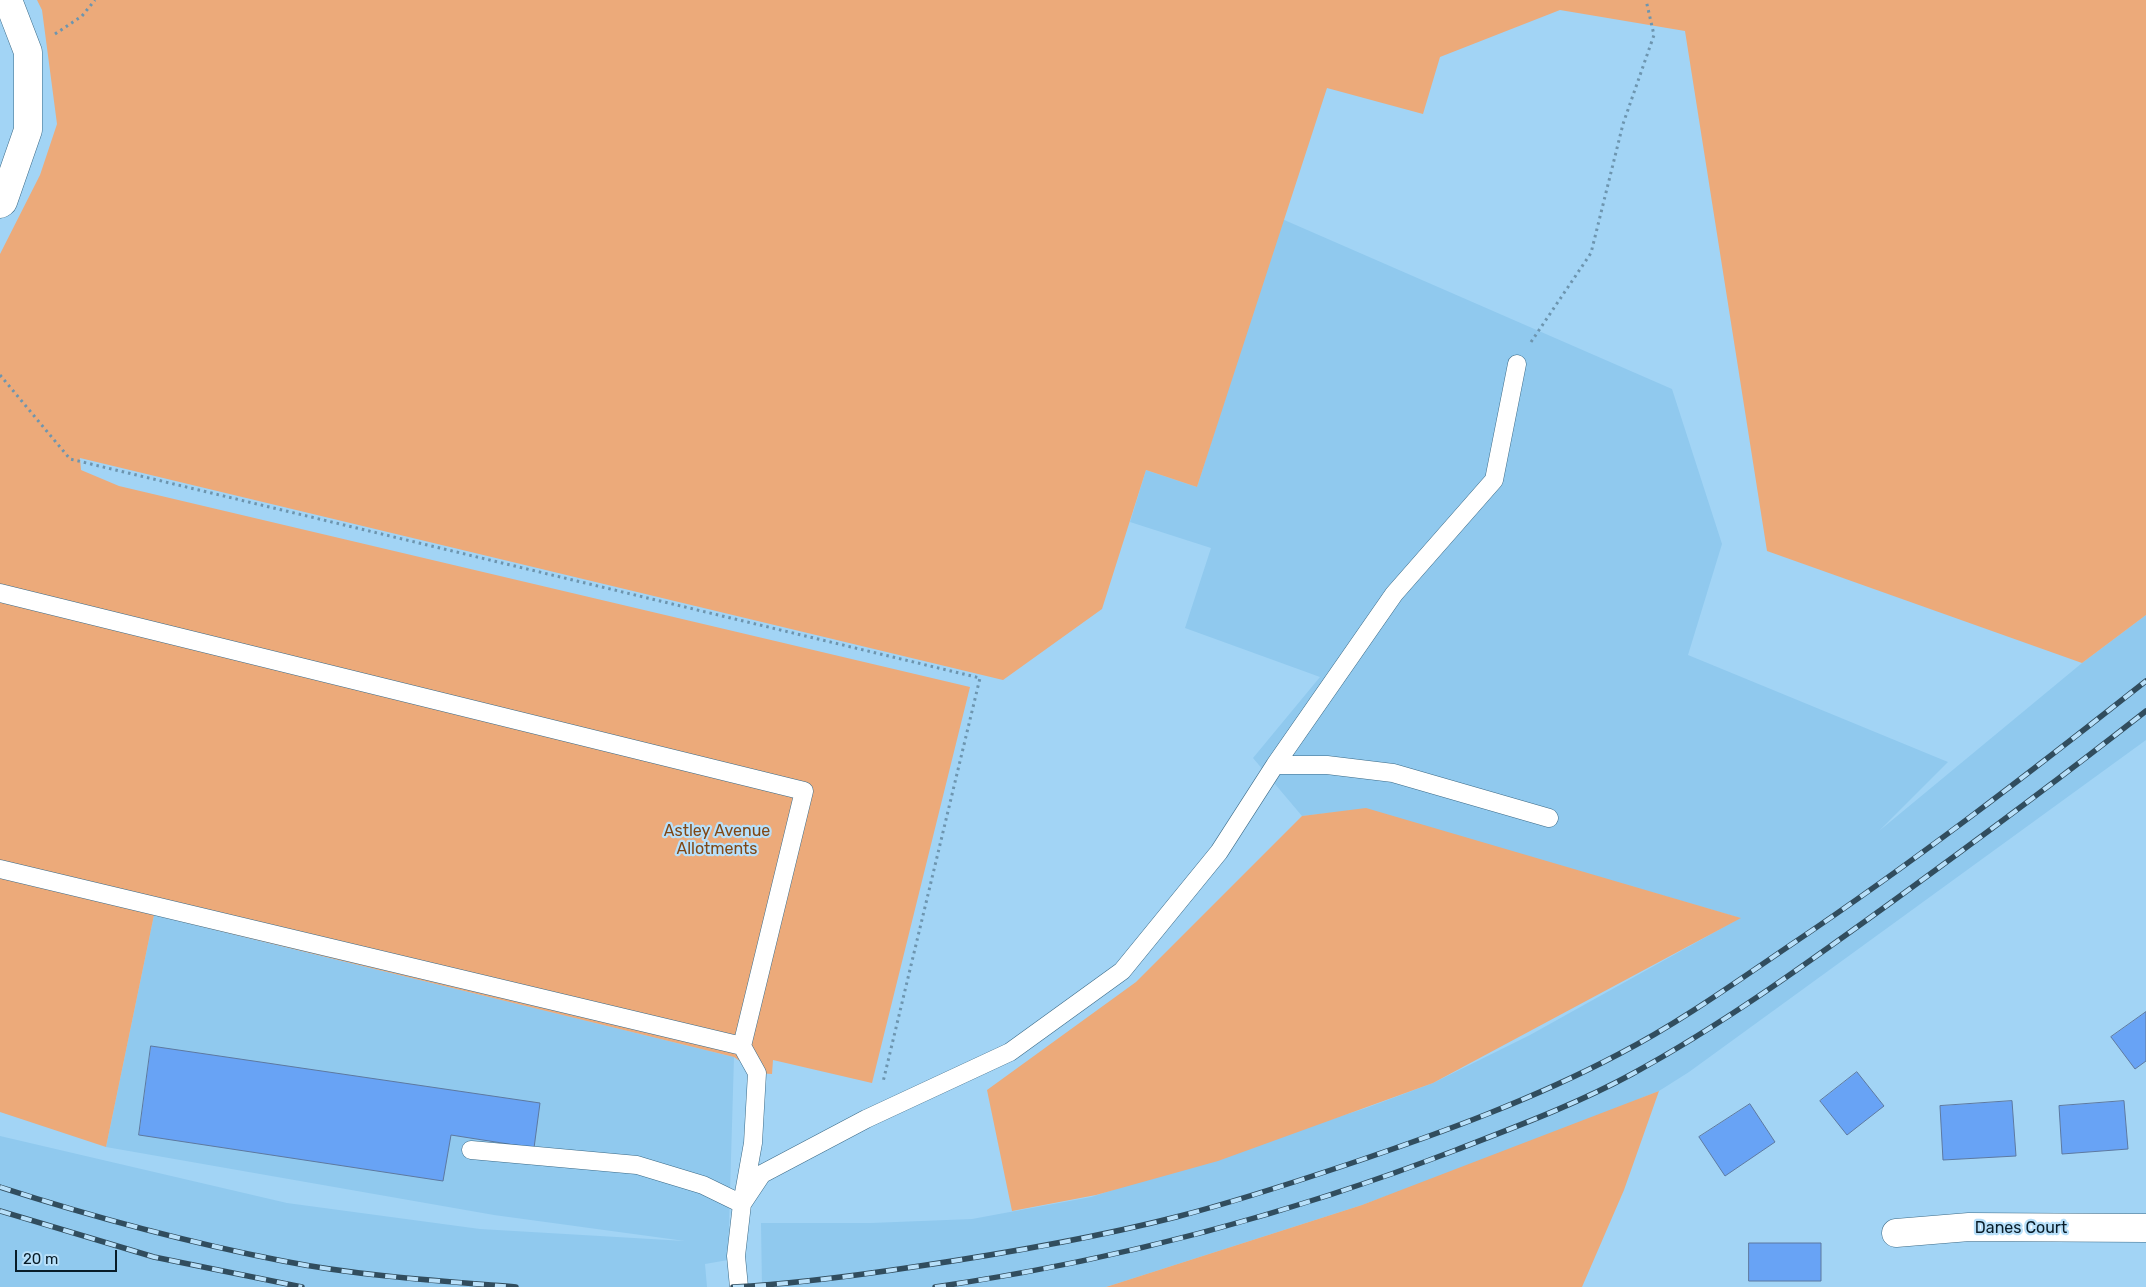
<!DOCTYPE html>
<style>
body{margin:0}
#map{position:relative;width:2146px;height:1287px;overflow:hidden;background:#a2d4f5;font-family:Rubik,sans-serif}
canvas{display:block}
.scale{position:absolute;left:15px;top:1250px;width:102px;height:22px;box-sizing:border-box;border:2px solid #081c28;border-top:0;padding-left:6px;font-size:15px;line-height:18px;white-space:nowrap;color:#081c28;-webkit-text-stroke:4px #b8e0fa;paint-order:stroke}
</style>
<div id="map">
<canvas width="2146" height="1287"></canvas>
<div class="scale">20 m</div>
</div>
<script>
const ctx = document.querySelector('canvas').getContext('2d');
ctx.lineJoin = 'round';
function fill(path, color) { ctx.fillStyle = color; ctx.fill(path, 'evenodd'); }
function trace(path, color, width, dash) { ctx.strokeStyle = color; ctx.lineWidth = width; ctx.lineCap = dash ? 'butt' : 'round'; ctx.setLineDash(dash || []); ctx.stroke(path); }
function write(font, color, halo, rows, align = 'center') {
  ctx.font = font + ' Rubik,sans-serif'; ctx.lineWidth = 4.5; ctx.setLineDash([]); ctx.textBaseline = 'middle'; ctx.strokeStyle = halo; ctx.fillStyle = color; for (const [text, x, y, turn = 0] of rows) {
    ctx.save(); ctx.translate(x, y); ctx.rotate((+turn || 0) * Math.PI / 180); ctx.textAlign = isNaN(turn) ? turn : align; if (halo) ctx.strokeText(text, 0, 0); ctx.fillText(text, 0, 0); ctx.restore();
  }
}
const built = new Path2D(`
 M1282,219L1672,389L1722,544L1688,655L1948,762L1879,831L2082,663L2146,615V740L1689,1072L1659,1091L1480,1162L1362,1205L1106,1287H762L761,1223H871L972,1219L1091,1197L1366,1108L1433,1083L1530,1035L1740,918L1366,809L1302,816L1253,758L1320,677L1185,628L1211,548L1130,522L1146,470L1197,487Z
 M154,915L734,1057L728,1260L705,1264L707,1287H0V1136L287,1203L480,1229L685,1241L494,1215L106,1147Z`);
const green = new Path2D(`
 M37,0H2146V615L2082,663L1767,551L1685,31L1560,10L1440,57L1423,114L1327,88L1197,487L1146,470L1102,609L1003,680L80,458L81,470L119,486L970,687L872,1083L773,1060L772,1074L757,1073L734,1057L154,915L106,1147L0,1112V254L40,175L57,124L42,10Z
 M1366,808L1741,918L1433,1083L1218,1161L1096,1195L1012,1211L987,1090L1136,982L1302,816Z
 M1659,1091L1624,1190L1582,1287H1106L1362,1205Z`);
const building = new Path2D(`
 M2146,1012V1061L2135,1069L2111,1037Z
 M151,1046L540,1103L534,1148L451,1135L443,1181L139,1135Z
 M1857,1072L1884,1106L1847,1135L1820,1101Z
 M2012,1101L2016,1156L1943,1160L1940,1106Z
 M2124,1101L2128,1149L2062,1154L2059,1106Z
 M1750,1104L1775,1142L1725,1176L1699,1137Z
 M1749,1243H1821V1281H1749Z`);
const path = new Path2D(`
 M55,34L82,16L95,0
 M1531,342L1591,253L1623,124L1654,35L1646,0
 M0,375L70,459L980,678L883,1082`);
const service = new Path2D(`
 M0,593L804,791L742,1046L757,1073L753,1143L742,1204L703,1185L637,1165L471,1150
 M1275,765H1327L1393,773L1549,818
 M0,869L742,1046
 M739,1287L736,1256L742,1204L762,1174L866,1119L1010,1052L1122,971L1219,852L1275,765L1394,594L1494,480L1517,364`);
const minor = new Path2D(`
 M0,204L3,202L28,130V52L8,0
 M1896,1233L1969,1227L2146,1228`);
const rail = new Path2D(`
 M0,1187C93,1217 187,1242 283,1261C359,1276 439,1281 516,1287
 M0,1211L154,1257L302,1287
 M733,1287C794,1284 853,1276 913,1267C1001,1254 1090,1239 1176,1217C1234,1202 1292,1183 1349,1164C1441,1133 1534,1099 1619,1054C1679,1023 1736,982 1792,944C1914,862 2031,772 2146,681
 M935,1287C1114,1261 1288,1215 1456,1150C1515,1127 1577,1104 1632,1074C1722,1025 1806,964 1889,904C1976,841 2062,777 2146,711`);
const parkNames = [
 ["Astley Avenue",717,831],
 ["Allotments",717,849]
];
const streetNames = [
 ["Danes Court",2021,1228]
];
fill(built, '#90c9ee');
fill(green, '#ecaa7a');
fill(building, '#68a3f5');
trace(building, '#5d79a0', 1);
trace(service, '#3b6a87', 19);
trace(minor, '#3b6a87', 29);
trace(path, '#6d95af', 3, [2.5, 4]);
trace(service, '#fff', 18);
trace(minor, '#fff', 28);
trace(rail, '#314d5e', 5.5);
trace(rail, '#b8e0fa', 4, [11]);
write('16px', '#804714', '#b8e0fa', parkNames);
write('16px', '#081c28', '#b8e0fa', streetNames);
</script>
